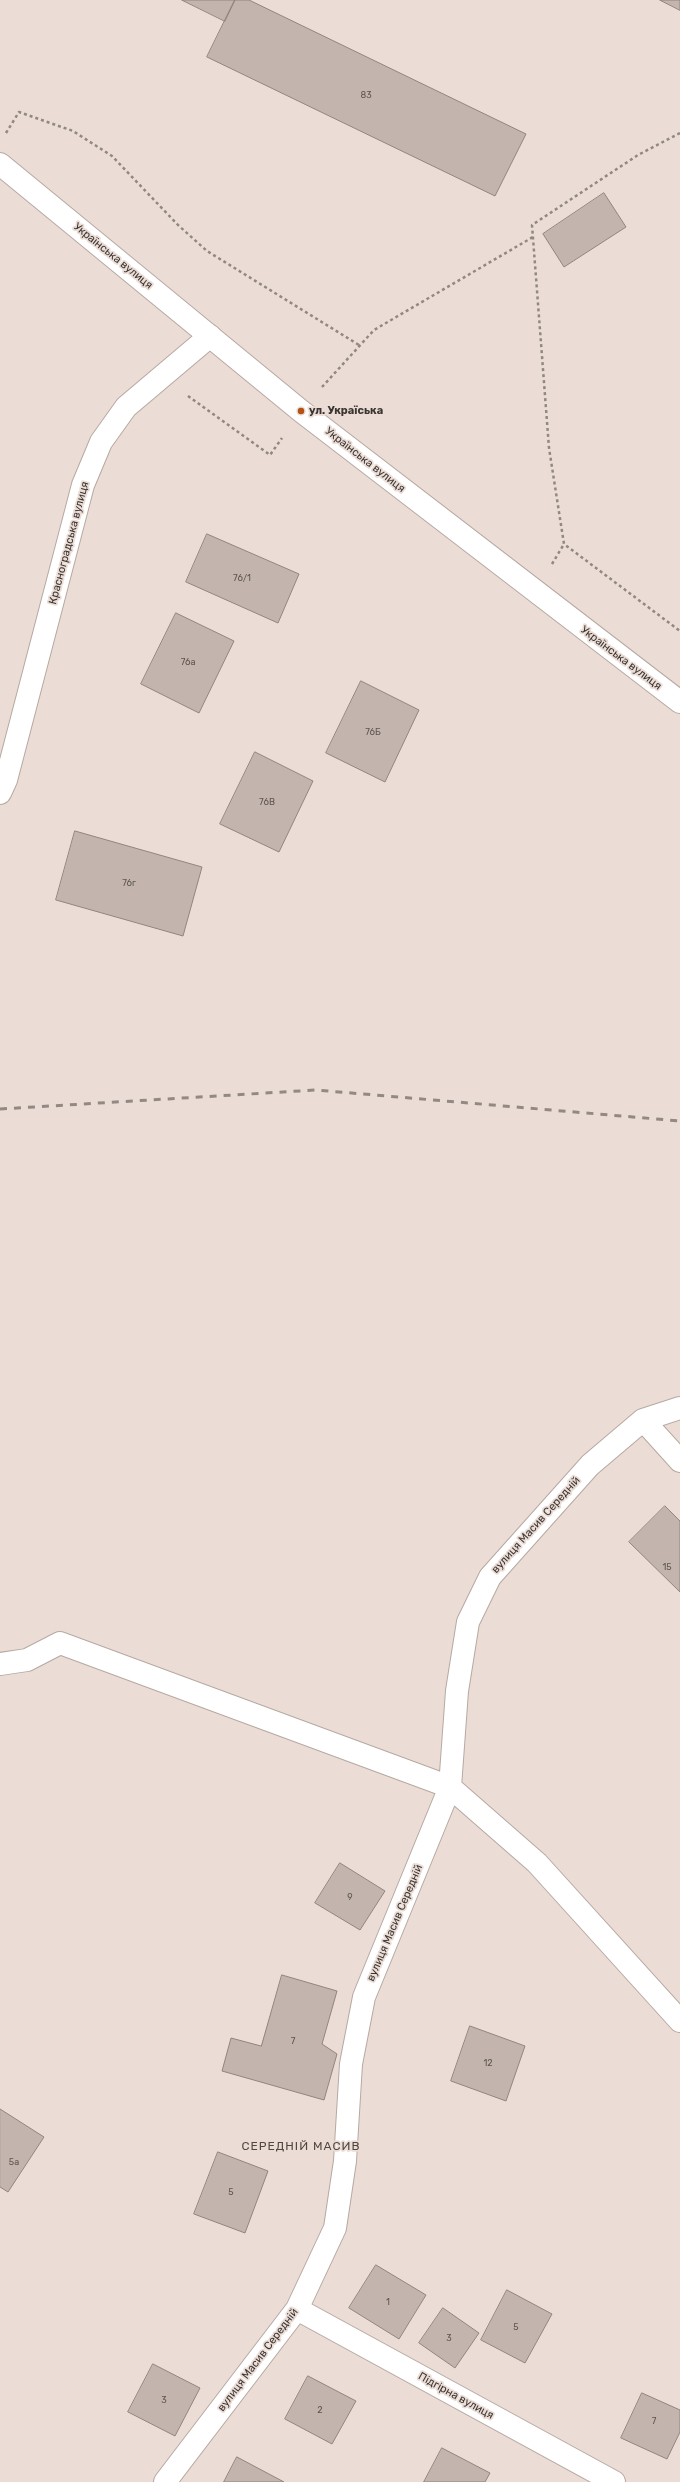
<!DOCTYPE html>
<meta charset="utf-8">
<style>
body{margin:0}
canvas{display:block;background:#ebddd6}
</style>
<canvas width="680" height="2482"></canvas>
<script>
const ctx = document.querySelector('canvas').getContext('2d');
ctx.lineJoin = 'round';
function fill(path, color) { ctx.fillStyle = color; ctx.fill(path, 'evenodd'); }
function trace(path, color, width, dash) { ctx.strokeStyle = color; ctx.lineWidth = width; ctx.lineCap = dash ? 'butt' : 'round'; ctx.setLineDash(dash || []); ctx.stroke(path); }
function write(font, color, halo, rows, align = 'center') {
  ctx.font = font + ' Rubik,sans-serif'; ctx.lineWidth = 3.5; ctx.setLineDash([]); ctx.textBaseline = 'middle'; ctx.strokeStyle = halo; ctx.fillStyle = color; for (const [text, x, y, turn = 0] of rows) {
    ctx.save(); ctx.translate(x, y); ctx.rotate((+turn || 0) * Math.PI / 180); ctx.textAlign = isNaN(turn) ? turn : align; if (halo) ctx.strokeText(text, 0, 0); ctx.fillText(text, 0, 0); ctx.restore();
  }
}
const building = new Path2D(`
 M182,0H235L225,21Z
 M235,0H249L526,134L495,196L207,57Z
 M660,0H680V10Z
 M604,193L626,227L564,267L543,234Z
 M207,534L299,574L278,623L186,582Z
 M176,613L234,641L199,713L141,684Z
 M361,681L419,710L385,782L326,753Z
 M255,752L313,781L279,852L220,824Z
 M75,831L202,867L183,936L56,900Z
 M665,1506L680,1521V1592L629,1542Z
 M340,1863L385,1891L360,1930L315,1903Z
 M282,1975L337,1991L322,2044L337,2054L324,2100L222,2071L231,2038L261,2046Z
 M470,2026L525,2046L506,2101L451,2081Z
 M0,2109L44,2137L8,2192L0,2187Z
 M218,2152L268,2171L245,2233L194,2214Z
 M376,2265L426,2295L399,2339L349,2308Z
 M507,2290L552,2314L525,2363L481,2340Z
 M443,2308L479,2333L455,2368L419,2343Z
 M153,2364L200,2388L175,2436L128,2412Z
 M308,2376L356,2401L332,2444L285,2419Z
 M642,2393L680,2410V2432L667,2459L621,2438Z
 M442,2448L490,2473L485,2482H424Z
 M237,2457L284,2482H224Z`);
const path = new Path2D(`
 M6,133L19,112L73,131L112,156L178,225L207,251L359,345
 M680,133L638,155L532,225L549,448L564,544L680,631
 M322,387L374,330L533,237
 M188,396L270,455L282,438
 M552,564L564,544`);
const street = new Path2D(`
 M0,793L6,780L83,485L101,442L126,407L210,336
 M643,1420L680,1461
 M0,1664L27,1660L60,1643L450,1787L537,1863L680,2021
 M297,2309L614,2482
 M165,2482L297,2309L335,2228L345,2161L351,2064L364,1997L450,1787L457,1691L468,1622L490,1577L590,1465L643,1420L680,1408`);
const secondary = new Path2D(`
 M0,164L301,411L680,702`);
const rail = new Path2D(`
 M0,1109L316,1090L680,1121`);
const markers = [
 [301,411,4,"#b35212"]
];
const numberNames = [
 ["83",366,95],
 ["76/1",242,578],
 ["76а",188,662],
 ["76Б",373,732],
 ["76В",267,802],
 ["76г",129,883],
 ["15",667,1567],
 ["9",350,1897],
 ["7",293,2041],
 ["12",488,2063],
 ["5а",14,2162],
 ["5",231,2192],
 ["1",388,2302],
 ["5",516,2327],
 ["3",449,2338],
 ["3",164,2400],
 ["2",320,2410],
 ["7",654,2421]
];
const streetNames = [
 ["Українська вулиця",113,256,39],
 ["Українська вулиця",365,460,38],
 ["Красноградська вулиця",69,543,-75],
 ["Українська вулиця",621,658,37],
 ["вулиця Масив Середній",536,1525,-48],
 ["вулиця Масив Середній",395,1923,-67],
 ["вулиця Масив Середній",258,2360,-53],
 ["Підгірна вулиця",456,2396,29]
];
const poiNames = [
 ["ул. Україська",309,411]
];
const neighbourhoodNames = [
 ["СЕРЕДНІЙ МАСИВ",301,2147]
];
fill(building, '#c3b5ae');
trace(building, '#92857e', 1);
trace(street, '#b6a9a2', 24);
trace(secondary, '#b6a9a2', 24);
trace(path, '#918883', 2.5, [3, 3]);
trace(street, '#fff', 22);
trace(secondary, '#fff', 22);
trace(rail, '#938984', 3, [7, 7]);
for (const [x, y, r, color] of markers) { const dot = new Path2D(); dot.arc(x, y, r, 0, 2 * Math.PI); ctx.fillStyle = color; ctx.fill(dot); trace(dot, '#ebddd6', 1.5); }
write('9px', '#5d5551', null, numberNames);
write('11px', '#3b3532', '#ebddd6', streetNames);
write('bold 11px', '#3b3532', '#ebddd6', poiNames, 'left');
ctx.letterSpacing = '1px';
write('12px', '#514640', '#ebddd6', neighbourhoodNames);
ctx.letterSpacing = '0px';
</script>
